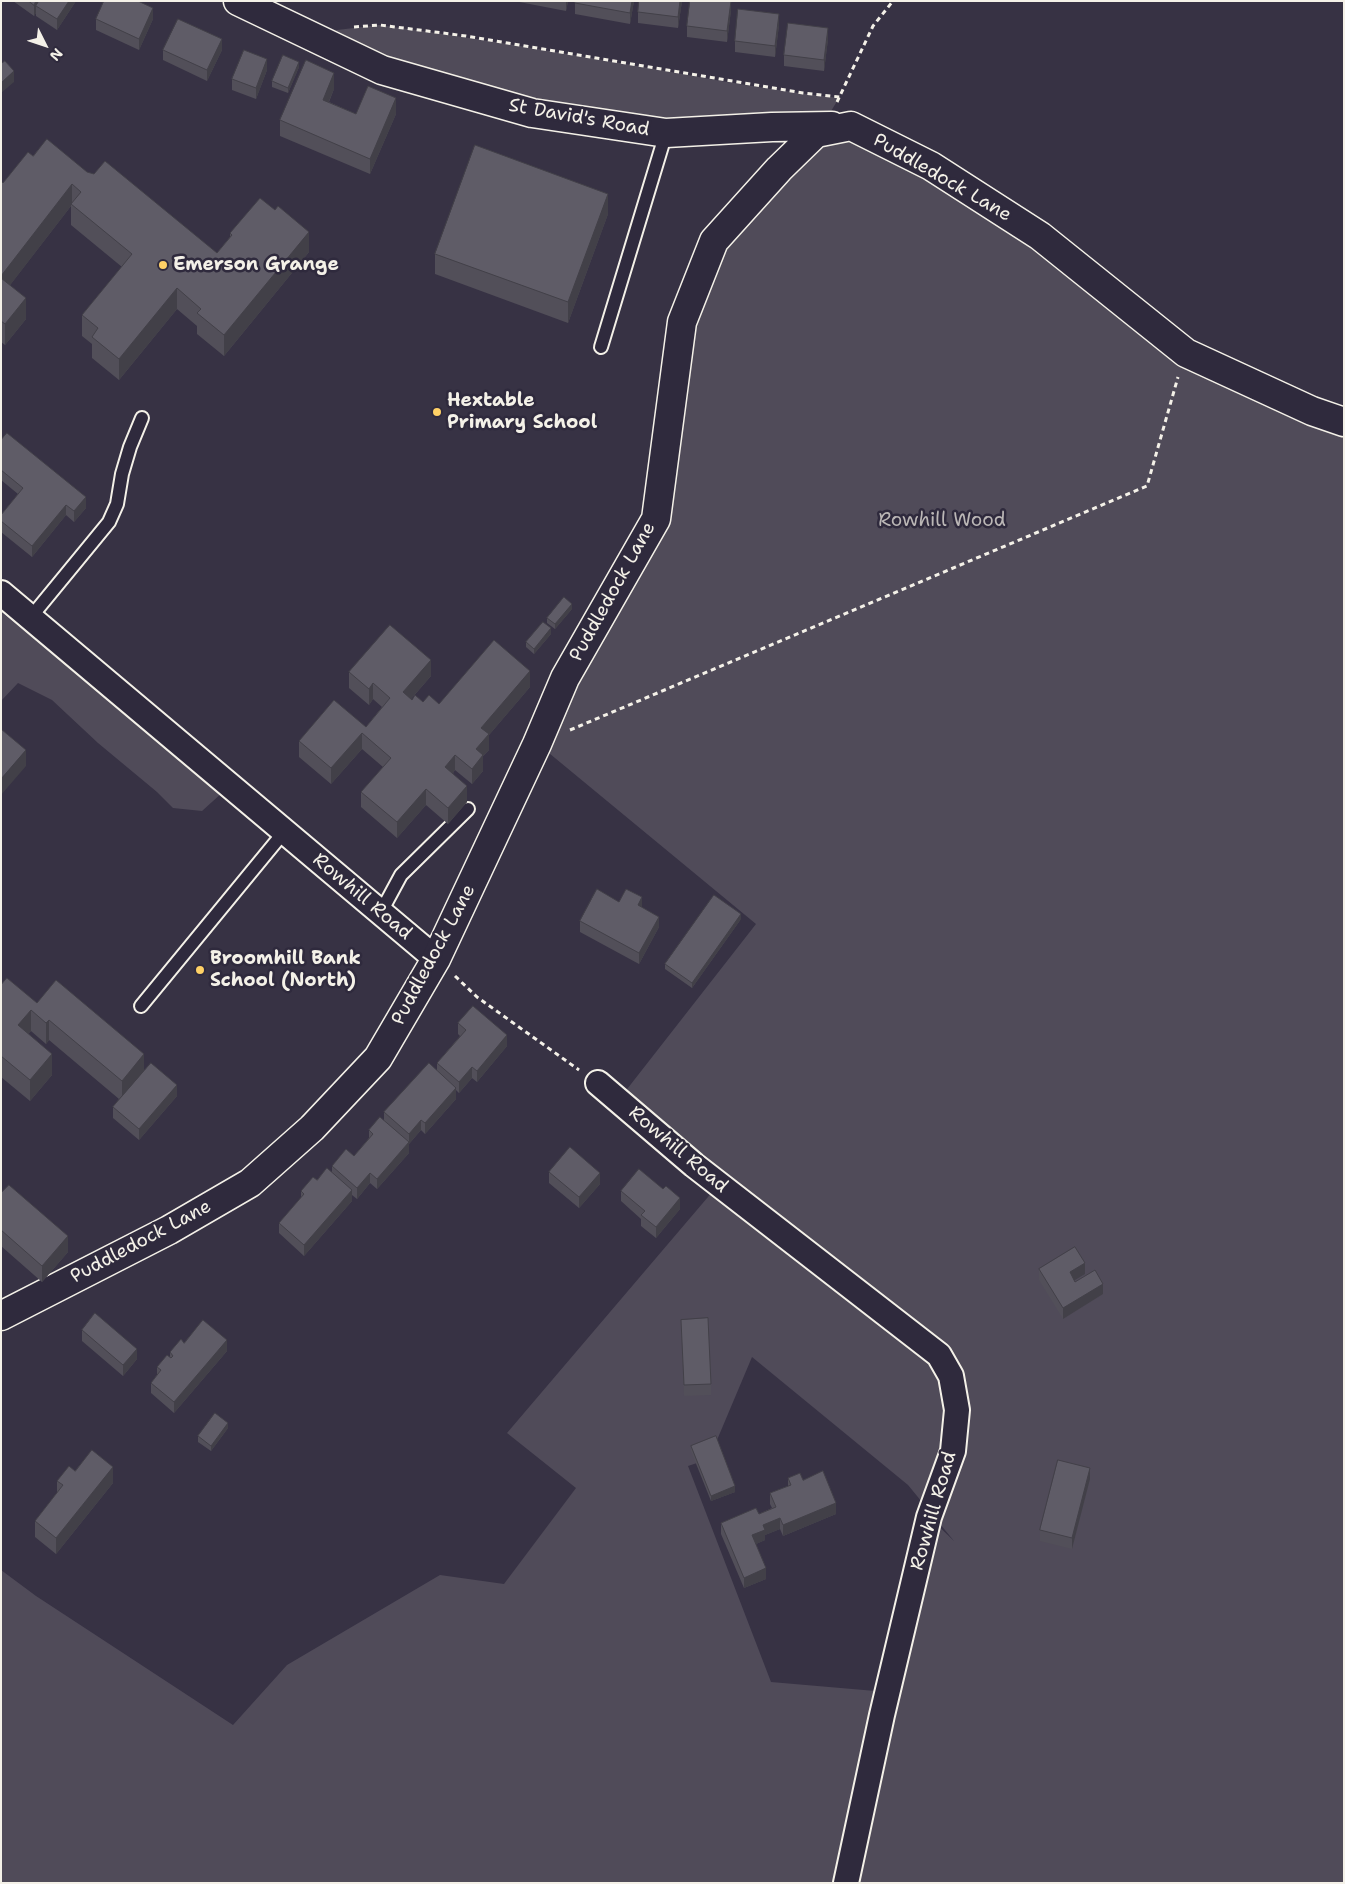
<!DOCTYPE html>
<style>
body{margin:0}
#map{position:relative;width:1345px;height:1884px;overflow:hidden;background:#373244;font-family:"Shantell Sans",sans-serif}
canvas{display:block}
.frame{position:absolute;inset:0;border:2px solid #f4f1e8;pointer-events:none}
.north{position:absolute;left:20px;top:20px;width:50px;height:50px;-webkit-text-stroke:4px #2f2a3d;paint-order:stroke;rotate:131deg;font-size:14px;font-weight:700;line-height:20px;text-align:center;color:#f4f1e8}
.north::after{content:'';display:block;margin:auto;width:18px;height:22px;background:#f4f1e8;clip-path:polygon(50% 0,100% 100%,50% 72%,0 100%)}
</style>
<div id="map">
<canvas width="1345" height="1884"></canvas>
<div class="frame"></div>
<div class="north">N</div>
</div>
<script>
const ctx = document.querySelector('canvas').getContext('2d');
ctx.lineJoin = 'round';
function fill(path, color) { ctx.fillStyle = color; ctx.fill(path, 'evenodd'); }
function trace(path, color, width, dash) { ctx.strokeStyle = color; ctx.lineWidth = width; ctx.lineCap = dash ? 'butt' : 'round'; ctx.setLineDash(dash || []); ctx.stroke(path); }
function write(font, color, halo, rows, align = 'center') {
  ctx.font = font + ' "Shantell Sans",sans-serif'; ctx.lineWidth = 5; ctx.setLineDash([]); ctx.textBaseline = 'middle'; ctx.strokeStyle = halo; ctx.fillStyle = color; for (const [text, x, y, turn = 0] of rows) {
    ctx.save(); ctx.translate(x, y); ctx.rotate((+turn || 0) * Math.PI / 180); ctx.textAlign = isNaN(turn) ? turn : align; if (halo) ctx.strokeText(text, 0, 0); ctx.fillText(text, 0, 0); ctx.restore();
  }
}
const green = new Path2D(`
 M379,25C471,37 563,53 654,69C715,80 777,91 839,98L822,126L532,113L318,39L337,30Z
 M849,129L930,168L1185,355L1344,423V1883H848L929,1517L954,1541L908,1485L752,1357L709,1459L688,1466L771,1682L887,1692L847,1883H1V1570L36,1596L233,1725L287,1665L440,1575L504,1584L576,1488L507,1433L725,1177L624,1093L756,924L538,744L657,520L684,321L715,243L781,170Z
 M1,612L223,792L202,811L173,808L157,792L98,743L52,700L18,683L1,701Z`);
const path = new Path2D(`
 M354,27L380,25L466,36L803,93L840,97
 M837,102L873,26L893,1
 M570,730L1147,486L1178,377
 M455,976L477,997L579,1070`);
const lane = new Path2D(`
 M601,347L666,133
 M31,617L109,522L117,504L122,474L130,447L142,418
 M381,912L401,875L468,809
 M141,1006L284,832`);
const street = new Path2D(`
 M1,593L436,959
 M598,1083L694,1165L939,1355L951,1376L957,1410L953,1451L929,1517L882,1715L846,1883`);
const secondary = new Path2D(`
 M238,1L382,70L532,113L666,133L772,127L832,126
 M1,1316L169,1230L250,1183L312,1128L378,1058L436,959L537,744L565,678L656,519L682,322L714,241L779,169L816,133L851,126L931,166L1040,236L1186,353L1312,411L1344,422`);
const wall = new Path2D(`
 M13,1H76L57,30L36,16V13L34,16Z
 M514,1H568L566,11Z
 M634,1L630,24L575,14V3Z
 M682,1L678,28L638,23V12Z
 M731,10L727,42L687,37V26Z
 M96,19H153L139,50L96,30Z
 M779,25L775,57L735,52V41Z
 M828,39L824,71L784,66V55Z
 M163,50H222L207,81L163,60Z
 M299,67L288,93L272,87V81Z
 M267,70L256,99L232,90V79Z
 M334,89L329,102L356,114H396L370,174L280,136V120Z
 M33,156L87,172L217,253L230,237V233L309,252L224,356L197,334V326L177,309L119,380L92,358V344L82,336V315L122,267L71,225V206L10,285L26,319L5,345L1,342V181L3,183Z
 M608,214L568,323L435,274V254Z
 M1,440L86,508L74,522L66,515L32,557L1,532V515L18,494L1,480Z
 M572,609L555,629L547,623V618Z
 M551,634L534,654L526,647V642Z
 M349,672L431,676L411,699L423,702L439,704L530,687L489,735V750L483,756V771L472,784L455,770L453,773L467,802L448,824L426,805L397,838L361,807V792L383,767L362,749L331,784L299,757V741L366,727L382,707L373,699L369,705L349,688Z
 M619,902L642,907L659,927L639,964L580,932V921Z
 M741,919L692,988L665,969V964Z
 M1,985L37,1003L144,1070L177,1096L139,1140L113,1118V1107L119,1099L49,1040L46,1044L31,1031L28,1034L52,1075L30,1101L1,1077Z
 M458,1023L507,1046L477,1082L472,1078L459,1093L456,1090V1099L425,1134L421,1130L409,1144V1153L377,1189L370,1183L357,1199L352,1195V1201L304,1256L279,1233V1223L301,1198V1191L317,1180L332,1172V1166L354,1156L369,1138V1130L384,1121V1112L437,1071V1063L460,1036L458,1034Z
 M549,1172L600,1184L579,1208L549,1183Z
 M663,1189L680,1209L656,1238L641,1226V1219L621,1201V1191Z
 M1,1193L68,1252L42,1282L1,1246Z
 M1039,1269L1085,1274L1074,1280L1075,1282L1103,1294L1063,1319L1039,1280Z
 M681,1320L711,1384V1395L684,1396Z
 M82,1330L137,1359L123,1376L82,1341Z
 M184,1343L227,1351L174,1413L151,1393V1383L157,1375V1367L170,1357V1352Z
 M228,1428L211,1451L198,1442V1436Z
 M691,1446L735,1492L711,1501L691,1451Z
 M788,1478L803,1480L836,1514L783,1536L780,1529L765,1535V1540L756,1544L766,1579L744,1588L721,1534V1523L759,1514L772,1508L770,1504V1493L788,1486Z
 M1090,1479L1072,1549L1040,1541V1530Z
 M57,1481L113,1483L56,1554L35,1537V1521L57,1493Z`);
const shadedWall = new Path2D(`
 M36,1H44L36,6V13L34,16V5Z
 M69,1H76L57,30V19Z
 M566,1H568L566,11Z
 M632,1H634L630,24V13Z
 M680,1H682L678,28V17Z
 M731,1V10L727,42V31Z
 M153,8V19L139,50V39Z
 M779,14V25L775,57V46Z
 M828,28V39L824,71V60Z
 M222,39V50L207,81V70Z
 M267,59V70L256,99V88Z
 M299,62V67L288,93V88Z
 M14,71V82L1,93V83Z
 M334,73V89L323,115V100Z
 M396,98V114L370,174V159Z
 M72,184V205L71,204V206L1,297V276Z
 M608,194V214L568,323V302Z
 M309,232V252L224,356V335Z
 M177,288V309L119,380V359Z
 M26,298V319L5,345V324Z
 M86,497V508L74,522V511Z
 M66,505V515L32,557V546Z
 M572,604V609L555,629V624Z
 M551,628V634L534,654V649Z
 M431,660V676L403,708V692Z
 M530,671V687L489,735V750L483,756V771L472,784V769L481,728Z
 M373,683V699L369,705V689Z
 M362,733V749L331,784V768Z
 M26,750V766L1,795V779Z
 M455,755V770L445,783V767Z
 M467,786V802L448,824V808Z
 M426,789V805L397,838V822Z
 M642,897V908L638,905Z
 M741,914V919L692,988V983Z
 M659,917V927L639,964V953Z
 M31,1010V1031L18,1046V1025Z
 M49,1020V1040L46,1044V1023Z
 M507,1035V1046L477,1082V1071Z
 M52,1054V1075L30,1101V1080Z
 M144,1054V1075L122,1102V1081Z
 M472,1067V1078L459,1093V1082Z
 M177,1085V1096L139,1140V1129Z
 M456,1088V1099L425,1134V1123Z
 M421,1120V1130L409,1144V1153L377,1189V1179L409,1142V1134Z
 M370,1173V1183L357,1199V1188Z
 M600,1173V1184L579,1208V1197Z
 M352,1190V1201L304,1256V1245Z
 M680,1198V1209L656,1238V1227Z
 M68,1236V1252L42,1282V1266Z
 M1085,1263V1274L1070,1283V1272Z
 M1103,1284V1294L1063,1319V1308Z
 M227,1340V1351L174,1413V1402Z
 M137,1349V1359L123,1376V1365Z
 M228,1423V1428L211,1451V1446Z
 M113,1467V1483L56,1554V1538Z
 M1090,1468V1479L1072,1549V1538Z
 M735,1486V1492L711,1501V1496Z
 M836,1503V1514L783,1536V1525Z
 M780,1518V1529L765,1535V1540L752,1546V1535L763,1525Z
 M766,1568V1579L744,1588V1578Z`);
const building = new Path2D(`
 M29,1H36L34,5Z
 M39,1H69L57,19L36,6Z
 M104,1H138L153,8L139,39L96,19Z
 M575,1H632L630,13L575,3Z
 M639,1H680L678,17L638,12Z
 M690,1H731L727,31L687,26Z
 M738,9L779,14L775,46L735,41Z
 M178,19L222,39L207,70L163,50Z
 M788,23L828,28L824,60L784,55Z
 M244,50L267,59L256,88L232,79Z
 M283,55L299,62L288,88L272,81Z
 M306,60L334,73L323,100L356,114L368,86L396,98L370,159L280,120Z
 M5,61L14,71L1,83V64Z
 M47,139L87,172L94,174L105,161L217,253L232,235L230,233L260,198L275,210L278,206L309,232L224,335L197,313L201,309L177,288L119,359L92,337L98,328L82,315L132,254L71,204L81,192L72,184L1,276V181L3,183L28,152L33,156Z
 M475,145L608,194L568,302L435,254Z
 M1,278L26,298L5,324L1,321Z
 M7,433L86,497L74,511L66,505L32,546L1,521V515L23,488L1,470V440Z
 M564,597L572,604L555,624L547,618Z
 M543,622L551,628L534,649L526,642Z
 M390,625L431,660L403,692L412,700L415,695L423,702L429,695L439,704L494,640L530,671L481,728L489,734L476,749L483,755L472,769L455,755L445,767L467,786L448,808L426,789L397,822L361,792L391,758L362,733L331,768L299,741L334,700L366,727L390,698L373,683L369,689L349,672Z
 M1,729L26,750L1,779Z
 M597,889L619,902L626,889L642,897L638,905L659,917L639,953L580,921Z
 M714,895L741,914L692,983L665,964Z
 M7,978L37,1003L56,980L144,1054L122,1081L49,1020L46,1023L31,1010L18,1025L52,1054L30,1080L1,1056V985Z
 M473,1006L507,1035L477,1071L472,1067L459,1082L437,1063L466,1030L458,1023Z
 M151,1063L177,1085L139,1129L113,1107Z
 M429,1063L456,1088L425,1123L421,1120L409,1134L384,1112Z
 M380,1117L409,1142L377,1179L370,1173L357,1188L332,1166L346,1149L354,1156L373,1134L369,1130Z
 M570,1147L600,1173L579,1197L549,1172Z
 M327,1168L352,1190L304,1245L279,1223L304,1194L301,1191L313,1177L317,1180Z
 M639,1169L663,1189L666,1186L680,1198L656,1227L641,1215L645,1211L621,1191Z
 M9,1185L68,1236L42,1266L1,1230V1193Z
 M1075,1247L1085,1263L1070,1272L1075,1282L1095,1270L1103,1284L1063,1308L1039,1269Z
 M95,1313L137,1349L123,1365L82,1330Z
 M708,1318L711,1384L684,1385L681,1320Z
 M203,1320L227,1340L174,1402L151,1383L161,1370L157,1367L167,1355L171,1358L173,1356L170,1352L181,1339L184,1343Z
 M215,1413L228,1423L211,1446L198,1436Z
 M716,1436L735,1486L711,1496L691,1446Z
 M92,1450L113,1467L56,1538L35,1521L63,1485L57,1481L69,1466L75,1471Z
 M1058,1460L1090,1468L1072,1538L1040,1530Z
 M823,1471L836,1503L783,1525L780,1518L763,1525L765,1530L752,1535L766,1568L744,1578L721,1523L756,1508L759,1514L776,1507L770,1493L791,1485L788,1478L800,1473L803,1480Z`);
const markers = [
 [163,265,5,"#ffd166"],
 [437,412,5,"#ffd166"],
 [200,970,5,"#ffd166"]
];
const streetNames = [
 ["St David's Road",579,118,10],
 ["Puddledock Lane",942,178,30],
 ["Puddledock Lane",613,592,-61],
 ["Rowhill Road",362,897,40],
 ["Puddledock Lane",434,955,-62],
 ["Rowhill Road",678,1150,40],
 ["Puddledock Lane",141,1242,-28],
 ["Rowhill Road",934,1511,-74]
];
const poiNames = [
 ["Emerson Grange",173,265],
 ["Hextable",447,401],
 ["Primary School",447,423],
 ["Broomhill Bank",210,959],
 ["School (North)",210,981]
];
const parkNames = [
 ["Rowhill Wood",942,521]
];
fill(green, '#504b59');
trace(lane, '#f4f1e8', 16);
trace(street, '#f4f1e8', 28);
trace(secondary, '#f4f1e8', 31);
trace(path, '#f4f1e8', 3, [5, 4]);
trace(lane, '#2f2a3d', 12);
trace(street, '#2f2a3d', 24);
trace(secondary, '#2f2a3d', 28);
fill(wall, '#524f59');
fill(shadedWall, '#424048');
fill(building, '#5f5c67');
trace(building, '#424048', 1);
for (const [x, y, r, color] of markers) { const dot = new Path2D(); dot.arc(x, y, r, 0, 2 * Math.PI); ctx.fillStyle = color; ctx.fill(dot); trace(dot, '#2f2a3d', 2); }
write('19px', '#f4f1e8', '#2f2a3d', streetNames);
write('bold 19px', '#f4f1e8', '#2f2a3d', poiNames, 'left');
write('19px', '#bbb7b6', '#2f2a3d', parkNames);
</script>
